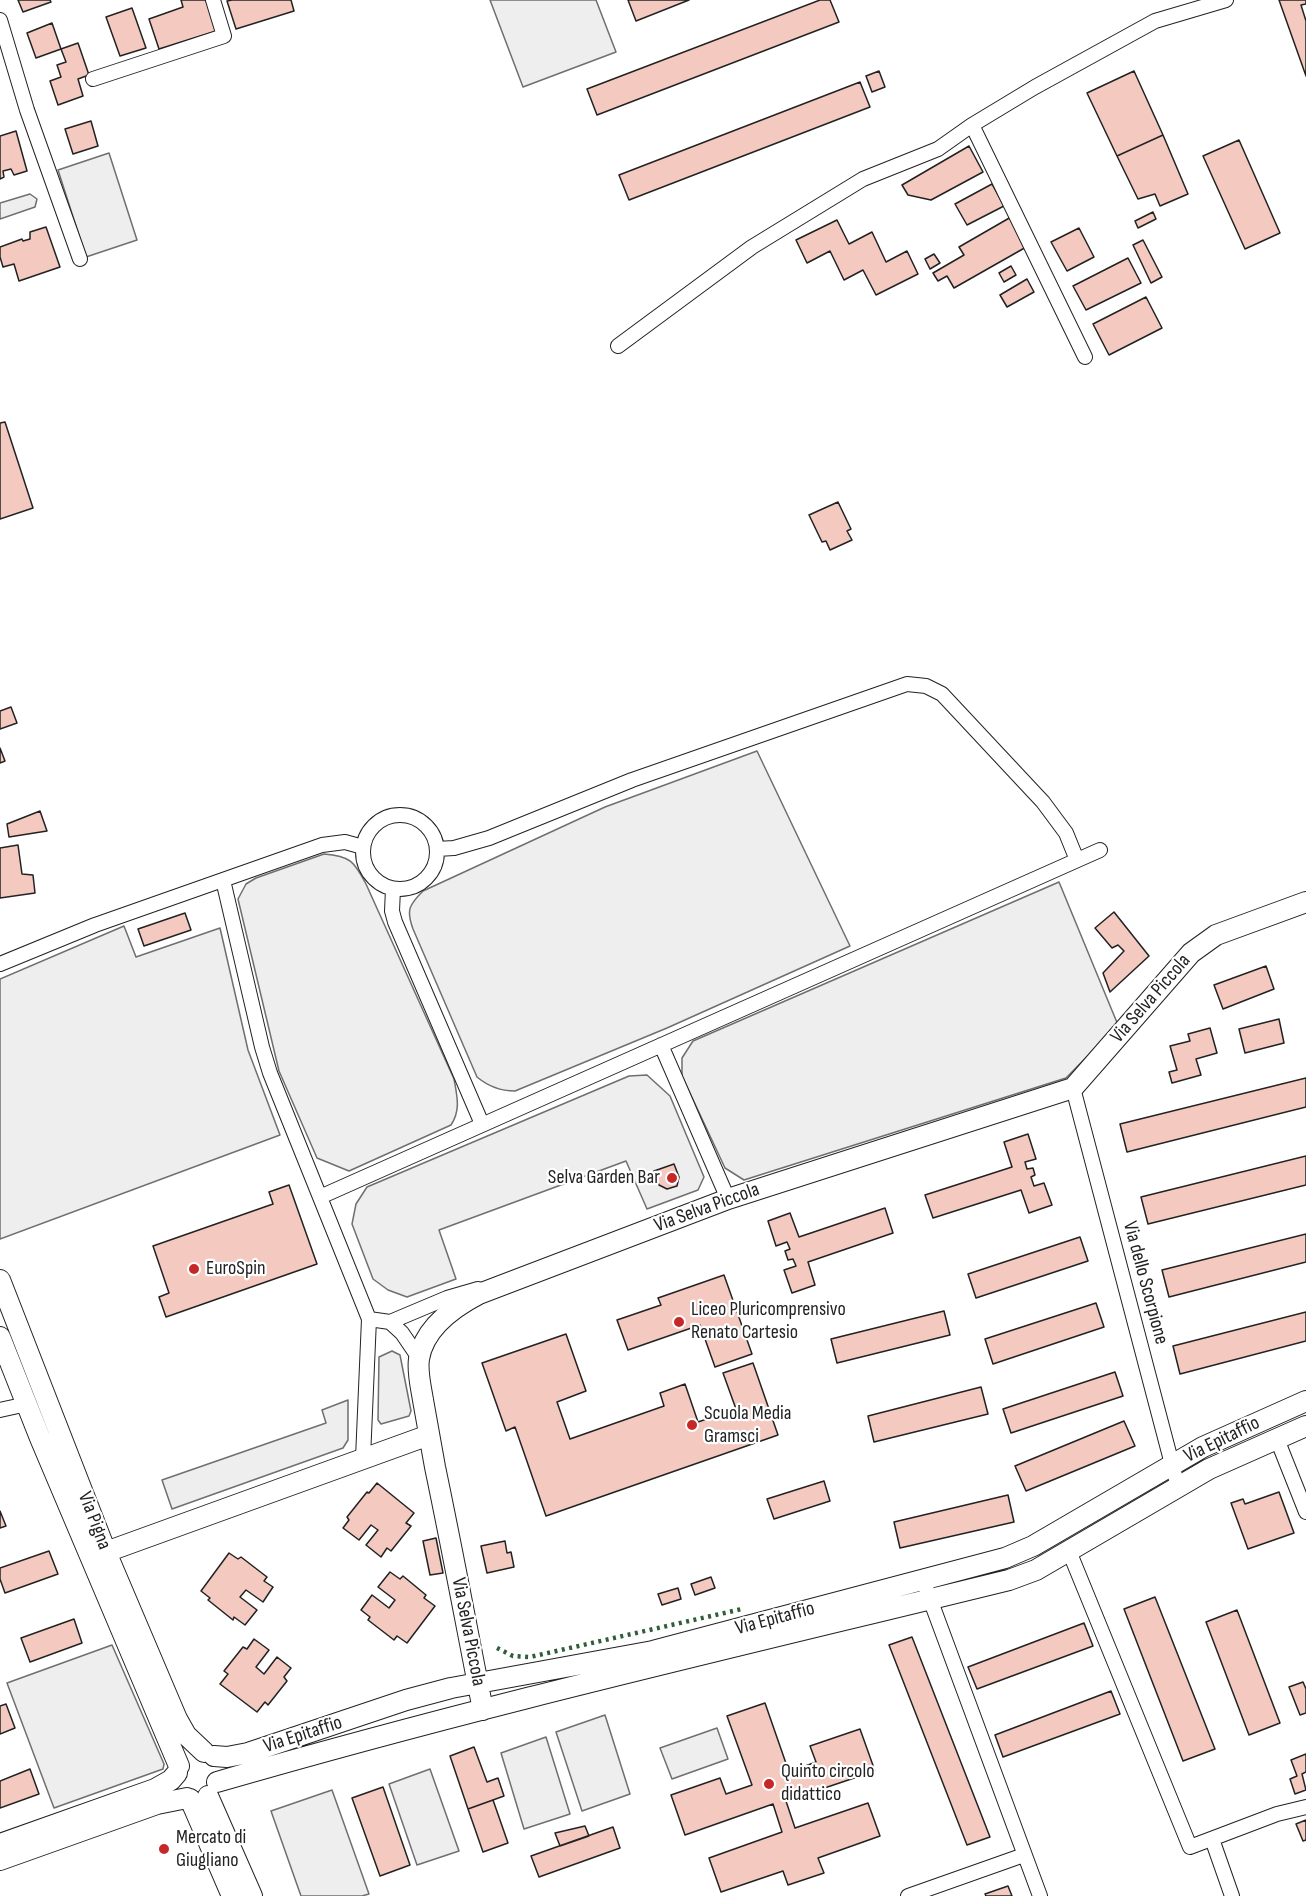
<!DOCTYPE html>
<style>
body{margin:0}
canvas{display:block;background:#fff}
</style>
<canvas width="1306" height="1896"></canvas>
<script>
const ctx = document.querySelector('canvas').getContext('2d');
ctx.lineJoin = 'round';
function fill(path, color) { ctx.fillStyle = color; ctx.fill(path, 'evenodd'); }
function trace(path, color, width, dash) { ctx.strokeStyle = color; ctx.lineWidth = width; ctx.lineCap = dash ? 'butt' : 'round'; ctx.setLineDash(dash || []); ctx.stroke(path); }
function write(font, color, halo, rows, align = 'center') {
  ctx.font = font + ' "Sofia Sans Condensed",sans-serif'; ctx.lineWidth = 4.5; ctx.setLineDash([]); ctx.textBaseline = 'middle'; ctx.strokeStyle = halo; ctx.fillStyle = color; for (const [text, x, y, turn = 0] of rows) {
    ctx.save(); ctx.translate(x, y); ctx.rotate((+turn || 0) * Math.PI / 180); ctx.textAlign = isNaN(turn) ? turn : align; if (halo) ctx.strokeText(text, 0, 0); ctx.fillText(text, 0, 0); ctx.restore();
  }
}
const green = new Path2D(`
 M490,0H596L616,52L523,87Z
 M109,153L137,240L86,257L58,170Z
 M30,194L37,199L35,207L0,219V203Z
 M757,751L850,946L667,1028L515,1091C500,1091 489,1087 477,1077L413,929C406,910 409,905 423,891L605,807Z
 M324,854C350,856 354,861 366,884L454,1079C457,1096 461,1110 451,1125L349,1171L317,1158L279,1071L238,899L246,884L256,878Z
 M1059,882L1118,1025L1066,1078L744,1180L725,1168L682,1076V1058L693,1041Z
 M124,926L136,957L220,928L248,1050L280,1135L0,1239V979Z
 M647,1075L670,1096L704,1177L698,1190L647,1209L626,1161L439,1230L456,1279L407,1297L388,1290L373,1279L352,1224L356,1204L367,1187L629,1076Z
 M392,1351L400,1355L411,1411L409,1416L381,1424L378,1420L379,1357Z
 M348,1400V1440L343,1448L172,1509L162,1480L326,1423L322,1410Z
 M112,1645L164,1764L163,1769L54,1808L7,1683Z
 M605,1715L630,1794L582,1811L556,1732Z
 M717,1728L728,1759L672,1779L660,1748Z
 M546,1737L570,1814L524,1829L501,1753Z
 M430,1769L459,1851L417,1865L389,1784Z
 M332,1790L369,1894L362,1896H301L271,1811Z`);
const building = new Path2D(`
 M18,0H50L51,2L23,12Z
 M181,0H206L216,31L159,49L149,19L183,7Z
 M232,0H291L294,11L236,29L227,1Z
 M628,0H689L636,21Z
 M820,0H830L839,22L597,115L587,89Z
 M1279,0H1306V4L1301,5L1306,21V76Z
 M132,8L146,48L120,56L106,17Z
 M52,23L61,49L36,58L27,33Z
 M78,43L89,75L78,79L83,96L58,105L50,81L61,77L57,65L66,62L61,49Z
 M879,71L885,87L872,92L866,76Z
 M1134,71L1163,135L1117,156L1087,93Z
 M860,82L870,107L629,200L619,175Z
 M91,121L98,146L73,154L65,129Z
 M16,131L27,171L14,175L11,169L3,171L4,177L0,179V136Z
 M1163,135L1188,194L1160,206L1155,194L1138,199L1117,156Z
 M1239,140L1280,233L1245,249L1203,156Z
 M969,146L983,172L931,200L908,195L902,185Z
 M992,184L1004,206L967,225L955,204Z
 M1153,212L1156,219L1138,228L1135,221Z
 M1011,217L1028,246L954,288L947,276L938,281L933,273L964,255L959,247Z
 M837,220L849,244L872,232L886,262L907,251L918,274L876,295L863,270L844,280L830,251L807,263L796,240Z
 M46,227L60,267L19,281L14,264L3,267L0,257V247L22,239L23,241L30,239V232Z
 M1079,228L1094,257L1067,271L1051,242Z
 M1143,240L1162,277L1151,283L1133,245Z
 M934,254L940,263L930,269L925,259Z
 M1128,258L1141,283L1086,310L1073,286Z
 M1011,266L1016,275L1004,282L999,273Z
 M1027,279L1034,292L1007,307L1000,295Z
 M1146,297L1162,328L1109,355L1093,324Z
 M5,422L33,508L0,519V423Z
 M838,502L851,529L847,531L852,540L830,550L826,541L822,542L809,515Z
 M11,707L17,723L0,729V711Z
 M0,748L5,761L0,763Z
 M40,811L47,831L9,837L7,824Z
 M18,845L22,874L33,875L35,893L0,898V848Z
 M1114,912L1149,956L1110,992L1103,973L1124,951L1118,945L1112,948L1095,928Z
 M185,913L191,930L144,946L138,929Z
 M1266,966L1274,989L1223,1009L1214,985Z
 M1279,1019L1284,1043L1245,1053L1239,1029Z
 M1210,1028L1217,1053L1196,1059L1201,1075L1172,1083L1169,1072L1177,1070L1170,1046L1190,1041L1188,1034Z
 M1306,1078V1107L1127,1152L1120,1124Z
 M1028,1134L1036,1159L1025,1162L1027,1169L1033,1168L1035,1175L1031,1177L1034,1186L1044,1183L1052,1205L1029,1213L1021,1190L933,1218L925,1195L1012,1167L1004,1142Z
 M1306,1156V1185L1148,1224L1141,1197Z
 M674,1164L679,1177L677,1186L667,1189L659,1185L654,1171Z
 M289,1185L317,1264L166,1317L159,1297L169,1293L153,1246L273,1204L269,1192Z
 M885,1208L893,1233L808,1262L815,1285L792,1293L784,1270L796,1266L793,1259L788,1260L785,1251L790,1249L787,1242L776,1246L768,1221L790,1213L799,1237Z
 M1306,1234V1262L1169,1297L1162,1270Z
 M1080,1237L1088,1261L976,1298L968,1274Z
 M724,1275L752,1354L715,1367L700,1325L628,1350L617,1320L661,1305L658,1298Z
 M1096,1303L1104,1327L993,1364L985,1339Z
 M944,1311L950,1335L837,1363L831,1339Z
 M1306,1312V1341L1180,1374L1173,1346Z
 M566,1334L586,1391L557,1402L570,1439L664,1406L660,1393L685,1384L698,1422L736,1409L723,1373L753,1363L778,1435L546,1516L515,1427L506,1431L482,1363Z
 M1115,1372L1123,1396L1011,1433L1003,1409Z
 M981,1387L988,1414L874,1442L868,1416Z
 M1124,1421L1135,1446L1026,1491L1015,1466Z
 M824,1481L830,1501L774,1519L767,1499Z
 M377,1483L414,1513L406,1523L411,1526L391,1551L387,1548L381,1557L366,1545L378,1530L371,1525L359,1540L343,1528L349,1520L347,1517L367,1492L369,1493Z
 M1279,1492L1294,1533L1248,1549L1231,1503L1243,1499L1245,1504Z
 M1008,1495L1014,1522L900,1548L894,1522Z
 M0,1511L6,1526L0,1528Z
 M436,1538L443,1573L430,1575L423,1541Z
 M505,1541L507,1553L511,1552L514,1567L487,1573L481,1546Z
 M49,1551L58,1574L5,1593L0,1579V1568Z
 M229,1553L238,1559L241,1557L267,1577L264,1581L273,1587L263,1602L246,1590L240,1597L257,1610L245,1625L234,1617L233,1620L208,1600L210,1598L201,1591Z
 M390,1572L400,1579L403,1576L426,1595L424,1598L435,1606L407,1643L397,1636L394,1640L368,1620L370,1617L361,1610L372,1595L389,1608L395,1600L378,1587Z
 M711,1577L715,1588L695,1595L691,1584Z
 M678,1588L681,1599L662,1605L658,1594Z
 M1155,1597L1215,1749L1183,1761L1124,1609Z
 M1237,1610L1280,1723L1249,1735L1206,1622Z
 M74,1619L82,1643L30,1662L21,1638Z
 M1084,1623L1093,1646L977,1689L968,1667Z
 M912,1637L990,1837L967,1845L889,1645Z
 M254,1639L269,1650L256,1667L264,1674L277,1657L291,1668L284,1677L287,1681L268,1705L265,1702L257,1712L220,1684L228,1674L224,1671L243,1647L247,1649Z
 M1303,1682L1306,1689V1713L1300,1715L1289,1687Z
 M1111,1691L1120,1714L1003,1757L995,1735Z
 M765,1703L789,1772L816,1762L810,1746L860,1729L875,1771L786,1801L795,1828L868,1803L880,1836L818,1858L824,1873L788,1885L783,1871L721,1892L709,1858L782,1832L773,1804L685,1835L671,1795L720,1778L726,1794L752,1785L727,1716Z
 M6,1704L15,1728L0,1734V1706Z
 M474,1747L487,1782L498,1778L504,1796L468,1809L450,1756Z
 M1306,1754V1772L1302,1774L1306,1790L1295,1794L1290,1779L1297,1776L1291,1760Z
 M30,1769L39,1794L0,1808V1781Z
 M383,1787L410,1865L380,1876L352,1798Z
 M493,1800L508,1843L483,1852L468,1809Z
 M1306,1820V1840L1303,1841L1296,1824Z
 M585,1826L589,1836L560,1846L555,1833Z
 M613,1827L620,1848L539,1877L531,1856Z
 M1008,1886L1012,1896H986L985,1894Z`);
const street = new Path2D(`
 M0,20L27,110L80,259
 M93,79L224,36L213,0
 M972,125L1085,357
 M618,346L752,247L863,179L938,149L972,125L1035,87L1155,21L1226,0
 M363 852a37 37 0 1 1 74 0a37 37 0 1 1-74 0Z
 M437,849L454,848L489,838L632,780L907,684L926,686L942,694L1043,802L1066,833L1077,860
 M223,880L262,1047L270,1073L369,1319L363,1458
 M393,889L392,911L395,922L482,1124
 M0,964L95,925L322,845L345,842L363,847
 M661,1045L728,1199
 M1073,1088L1178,1487
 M320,1197L1100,850
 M369,1319L390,1322L402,1333L419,1358
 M390,1322L447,1298L478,1289
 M0,1410L27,1404
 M1277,1439L1306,1512
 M1069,1551L1190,1847L1277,1814L1306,1807
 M923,1580L1040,1896
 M1212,1839L1232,1896
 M908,1896L1024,1855`);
const secondary = new Path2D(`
 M0,1280L106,1552L177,1719L186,1735L204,1752
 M0,1337L40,1438L179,1766
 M106,1552L429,1435
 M483,1710C467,1629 452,1548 435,1467C431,1445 427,1422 423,1400C421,1387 417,1372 419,1359C424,1328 454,1307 479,1294L728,1199L1073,1088L1191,953L1216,935L1306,902
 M214,1756L227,1757L248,1753L406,1700L451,1688L653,1651L1005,1558L1033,1546L1203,1447L1306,1401
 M217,1782C478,1706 744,1645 1009,1580L1036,1570L1209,1469L1306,1426
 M208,1796L252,1896
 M190,1799L232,1896
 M0,1844L155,1789L171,1780L177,1773
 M0,1860L157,1804L187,1798`);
const hedge = new Path2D(`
 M497,1648L513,1656L530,1657L742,1609`);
const markers = [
 [672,1178,6,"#c62828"],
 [194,1269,6,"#c62828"],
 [679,1322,6,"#c62828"],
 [692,1425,6,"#c62828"],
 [769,1784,6,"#c62828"],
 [164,1849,6,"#c62828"]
];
const streetNames = [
 ["Via Selva Piccola",1151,999,-49],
 ["Via Selva Piccola",707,1208,-20],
 ["Via dello Scorpione",1145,1283,75],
 ["Via Epitaffio",1222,1440,-26],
 ["Via Pigna",94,1521,69],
 ["Via Epitaffio",775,1619,-15],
 ["Via Selva Piccola",468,1632,79],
 ["Via Epitaffio",303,1735,-18]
];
const poiNames = [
 ["Selva Garden Bar",660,1178,"right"],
 ["EuroSpin",206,1269],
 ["Liceo Pluricomprensivo",691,1310],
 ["Renato Cartesio",691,1333],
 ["Scuola Media",704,1414],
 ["Gramsci",704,1437],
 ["Quinto circolo",781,1772],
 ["didattico",781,1795],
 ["Mercato di",176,1838],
 ["Giugliano",176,1861]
];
fill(green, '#eee');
trace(green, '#6f6f6f', 1.5);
fill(building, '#f3c9c0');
trace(building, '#222', 1.5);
trace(street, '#222', 16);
trace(secondary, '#222', 22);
trace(street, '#fff', 14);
trace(secondary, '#fff', 20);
trace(hedge, '#2f5e38', 4.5, [3, 4.5]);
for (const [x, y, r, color] of markers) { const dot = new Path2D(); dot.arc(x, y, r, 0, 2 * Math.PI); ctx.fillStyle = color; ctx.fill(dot); trace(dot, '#fff', 2); }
write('20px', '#222', '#fff', streetNames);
write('20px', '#222', '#fff', poiNames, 'left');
</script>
